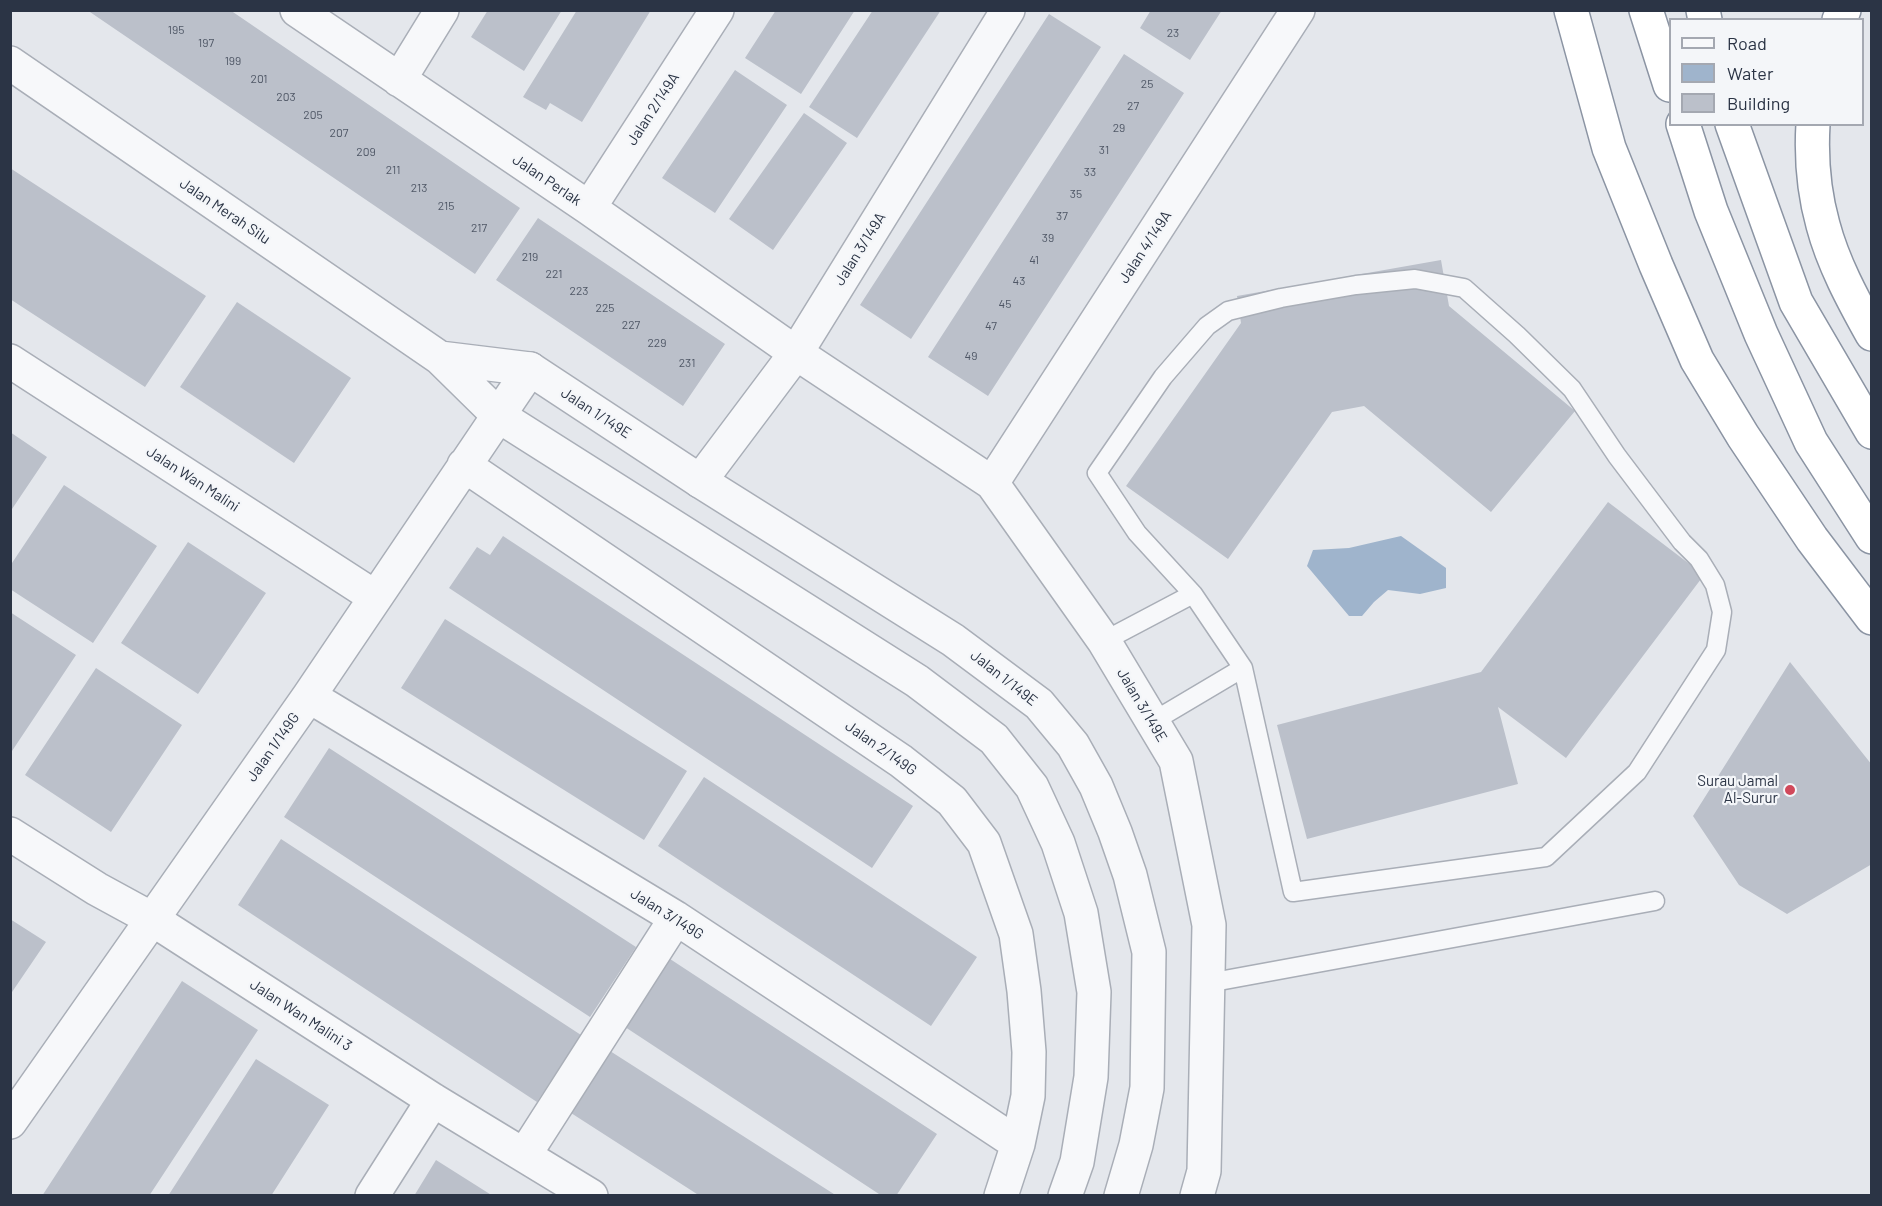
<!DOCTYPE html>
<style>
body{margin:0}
#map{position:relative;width:1882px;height:1206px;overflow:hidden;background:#e4e7ec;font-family:Barlow,sans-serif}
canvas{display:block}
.frame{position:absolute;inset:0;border:12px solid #2b3445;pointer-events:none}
.legend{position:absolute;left:1669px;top:18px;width:195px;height:108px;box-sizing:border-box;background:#f4f6f9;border:2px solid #a4a8b1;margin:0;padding:8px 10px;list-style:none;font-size:18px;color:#2b3445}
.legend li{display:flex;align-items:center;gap:12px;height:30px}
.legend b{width:30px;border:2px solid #a4a8b1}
</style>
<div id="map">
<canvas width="1882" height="1206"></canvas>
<div class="frame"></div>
<ul class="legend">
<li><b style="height:8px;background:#f7f8fa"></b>Road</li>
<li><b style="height:16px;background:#9fb4cc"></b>Water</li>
<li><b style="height:16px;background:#bbc0ca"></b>Building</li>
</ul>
</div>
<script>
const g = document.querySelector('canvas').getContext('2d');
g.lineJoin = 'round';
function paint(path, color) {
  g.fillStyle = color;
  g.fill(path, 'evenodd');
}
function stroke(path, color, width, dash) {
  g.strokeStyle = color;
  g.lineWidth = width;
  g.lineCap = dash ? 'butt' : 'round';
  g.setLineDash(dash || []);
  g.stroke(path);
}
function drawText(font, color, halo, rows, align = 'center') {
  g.font = font + ' Barlow,sans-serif';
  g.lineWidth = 4.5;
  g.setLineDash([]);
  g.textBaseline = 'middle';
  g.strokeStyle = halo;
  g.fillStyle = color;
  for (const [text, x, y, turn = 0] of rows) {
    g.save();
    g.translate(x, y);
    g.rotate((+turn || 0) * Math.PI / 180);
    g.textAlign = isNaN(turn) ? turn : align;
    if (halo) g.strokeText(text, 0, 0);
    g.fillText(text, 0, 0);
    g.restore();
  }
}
const water = new Path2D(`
 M1401 536 1446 568V588L1420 594 1388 590 1374 602 1362 616H1349L1307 566 1313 550 1349 548Z`);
const building = new Path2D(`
 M87 10H230L520 208 475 274Z
 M488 10H562L524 71 471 37Z
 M577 10H651L582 122 550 103 546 110 523 97Z
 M776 10H855L801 94 745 58Z
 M873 10H941L857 138 809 107Z
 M1151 10H1222L1190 60 1140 28Z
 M1049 14 1101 47 911 339 860 305Z
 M1124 54 1184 93 988 396 928 357Z
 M735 70 787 105 715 213 662 178Z
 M804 113 847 143 773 250 729 219Z
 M10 168 206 296 145 387 10 299Z
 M538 218 725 344 683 406 496 280Z
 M1441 260 1449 306 1575 411 1491 512 1364 406 1332 412 1228 559 1126 486 1241 323 1237 296Z
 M237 302 351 378 294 463 180 387Z
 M10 432 47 457 10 512Z
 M64 485 157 546 93 643 10 589V566Z
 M1608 502 1704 575 1566 758 1498 707 1518 784 1307 839 1277 725 1481 672Z
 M503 536 913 806 872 868 449 588 477 547 490 555Z
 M188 542 266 593 198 694 121 643Z
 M10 612 76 655 10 754Z
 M445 619 687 771 644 840 401 688Z
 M1790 662 1872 765V864L1787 914 1739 885 1693 816Z
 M96 668 182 725 111 832 25 775Z
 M329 748 636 947 590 1017 284 817Z
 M704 777 977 957 931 1026 658 846Z
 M281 839 581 1035 537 1102 238 905Z
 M10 919 46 942 10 995Z
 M667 957 937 1134 896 1196H882L622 1025Z
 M182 981 258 1030 149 1196H42Z
 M610 1051 837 1196H700L571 1113Z
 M256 1059 329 1105 271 1196H168Z
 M436 1160 493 1196H414Z`);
const service = new Path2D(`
 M1415 279 1464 288 1517 335 1572 389 1617 456 1682 542 1699 559 1715 585 1722 612 1716 650 1637 772 1546 857 1293 892 1243 668 1193 594 1137 533 1097 473 1163 377 1207 326 1228 311 1281 298 1356 285Z
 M1104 641 1193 594
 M1152 722 1243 668
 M1208 983 1655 901`);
const minor = new Path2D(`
 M297 10 589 208 796 353 992 483 1104 641 1176 761 1209 925 1204 1171 1197 1196
 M399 80 442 10
 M589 208 717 10
 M10 361 375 597
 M464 465 901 761 952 801 984 843 1016 934 1024 991 1029 1052 1028 1096 1018 1144 1001 1196
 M700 481 796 353 1008 10
 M992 483 1298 10
 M309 696 676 918 1018 1144
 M10 834 97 889 152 919 433 1100 591 1196
 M10 1122 309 696 530 369
 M525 1154 676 918
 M372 1196 433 1100`);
const tertiary = new Path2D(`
 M10 63 440 358 499 416 917 681 994 739 1032 787 1058 843 1081 913 1094 992 1091 1077 1077 1162 1065 1196
 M440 358 530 369 700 481 953 640 1039 704 1073 745 1096 786 1115 832 1130 875 1149 952 1147 1088 1136 1145 1121 1196`);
const motorway = new Path2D(`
 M1571 10 1609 148 1656 265 1697 360 1743 436 1812 539 1872 618
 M1646 10 1670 85
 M1703 10 1705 20
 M1839 20 1844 10
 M1683 124 1711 211 1761 334 1811 442 1872 537
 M1732 124 1796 302 1872 432
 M1813 124C1811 158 1814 193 1823 225 1833 263 1853 300 1872 334`);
const markers = [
 [1790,790,6,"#d1495b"]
];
const numberNames = [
 ["195",176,30],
 ["23",1173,33],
 ["197",206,43],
 ["199",233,61],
 ["201",259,79],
 ["25",1147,84],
 ["203",286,97],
 ["27",1133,106],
 ["205",313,115],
 ["29",1119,128],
 ["207",339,133],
 ["31",1104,150],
 ["209",366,152],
 ["211",393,170],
 ["33",1090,172],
 ["213",419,188],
 ["35",1076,194],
 ["215",446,206],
 ["37",1062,216],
 ["217",479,228],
 ["39",1048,238],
 ["219",530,257],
 ["41",1034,260],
 ["221",554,274],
 ["43",1019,281],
 ["223",579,291],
 ["45",1005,304],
 ["225",605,308],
 ["227",631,325],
 ["47",991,326],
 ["229",657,343],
 ["49",971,356],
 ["231",687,363]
];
const streetNames = [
 ["Jalan 2/149A",653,109,-57],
 ["Jalan Perlak",547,180,34],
 ["Jalan Merah Silu",225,211,34],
 ["Jalan 4/149A",1145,247,-57],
 ["Jalan 3/149A",860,249,-58],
 ["Jalan 1/149E",596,413,33],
 ["Jalan Wan Malini",193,479,33],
 ["Jalan 1/149E",1004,678,38],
 ["Jalan 3/149E",1142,705,59],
 ["Jalan 1/149G",273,747,-55],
 ["Jalan 2/149G",881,748,35],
 ["Jalan 3/149G",667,914,32],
 ["Jalan Wan Malini 3",301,1015,33]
];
const poiNames = [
 ["Surau Jamal",1778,781],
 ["Al-Surur",1778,798]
];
paint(water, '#9fb4cc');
paint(building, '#bbc0ca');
stroke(service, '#a9aeb7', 21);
stroke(minor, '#a9aeb7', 36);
stroke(tertiary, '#a9aeb7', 36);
stroke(motorway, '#8b94a3', 36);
stroke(service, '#f7f8fa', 18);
stroke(minor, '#f7f8fa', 33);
stroke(tertiary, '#f7f8fa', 33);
stroke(motorway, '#fff', 33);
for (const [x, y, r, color] of markers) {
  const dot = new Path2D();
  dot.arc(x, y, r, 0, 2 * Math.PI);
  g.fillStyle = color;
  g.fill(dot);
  stroke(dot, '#f4f6f9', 2);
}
drawText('12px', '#4f5766', null, numberNames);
drawText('15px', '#2b3445', '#f4f6f9', streetNames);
drawText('15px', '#2b3445', '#f4f6f9', poiNames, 'right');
</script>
